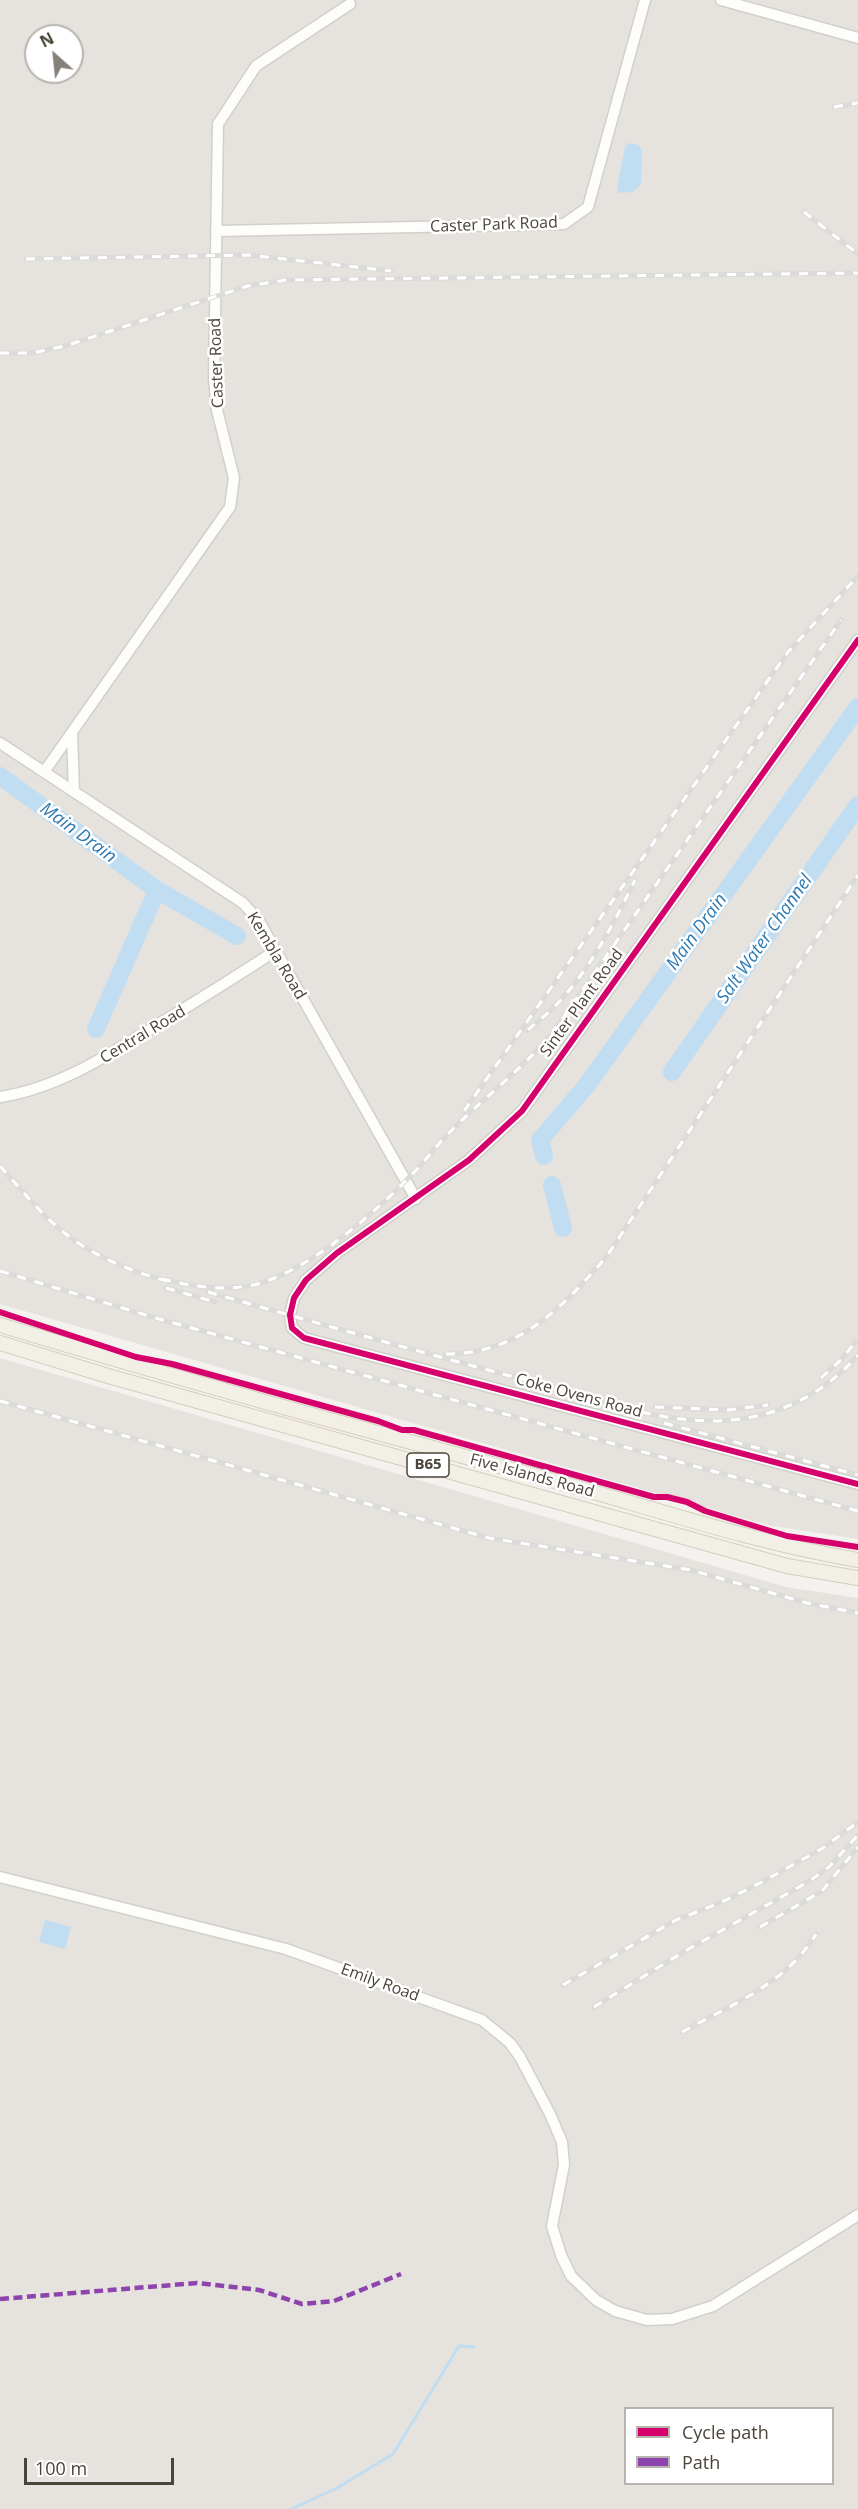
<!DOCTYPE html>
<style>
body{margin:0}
#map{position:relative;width:858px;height:2509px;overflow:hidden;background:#f4f2ee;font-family:"Open Sans",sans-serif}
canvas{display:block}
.legend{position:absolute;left:624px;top:2407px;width:210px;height:78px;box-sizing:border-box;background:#fff;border:2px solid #b7b4b0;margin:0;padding:8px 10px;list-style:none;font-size:18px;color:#4b4439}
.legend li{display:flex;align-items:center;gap:12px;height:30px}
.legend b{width:30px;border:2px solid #b7b4b0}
.north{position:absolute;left:24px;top:24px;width:60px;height:60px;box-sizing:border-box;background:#fff;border:2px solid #b7b4b0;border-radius:50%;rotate:333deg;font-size:16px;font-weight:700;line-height:24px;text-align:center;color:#4b4439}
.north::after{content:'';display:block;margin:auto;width:21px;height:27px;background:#868178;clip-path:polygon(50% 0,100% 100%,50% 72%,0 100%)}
.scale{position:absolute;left:24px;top:2458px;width:150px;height:27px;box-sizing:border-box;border:3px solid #4b4439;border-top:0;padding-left:8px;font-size:18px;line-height:21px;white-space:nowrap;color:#4b4439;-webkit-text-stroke:4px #fff;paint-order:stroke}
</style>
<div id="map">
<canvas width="858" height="2509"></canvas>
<ul class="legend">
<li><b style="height:8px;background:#d6006c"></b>Cycle path</li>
<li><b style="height:8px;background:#8e44ad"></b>Path</li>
</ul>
<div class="north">N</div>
<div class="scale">100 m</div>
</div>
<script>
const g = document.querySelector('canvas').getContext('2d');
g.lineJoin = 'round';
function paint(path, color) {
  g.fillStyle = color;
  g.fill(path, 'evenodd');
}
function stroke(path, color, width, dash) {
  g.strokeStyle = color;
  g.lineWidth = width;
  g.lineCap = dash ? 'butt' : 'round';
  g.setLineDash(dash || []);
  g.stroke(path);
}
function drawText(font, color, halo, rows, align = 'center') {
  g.font = font + ' "Open Sans",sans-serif';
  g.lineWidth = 5;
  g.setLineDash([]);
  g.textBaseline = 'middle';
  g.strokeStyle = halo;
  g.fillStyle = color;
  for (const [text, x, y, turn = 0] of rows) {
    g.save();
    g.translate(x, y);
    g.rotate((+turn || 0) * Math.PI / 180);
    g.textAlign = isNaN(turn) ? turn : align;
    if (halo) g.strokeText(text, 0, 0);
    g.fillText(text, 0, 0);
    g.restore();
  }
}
const industrial = new Path2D(`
 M0 0H858V1539L767 1525 0 1304ZM36 36H72V72H36Z
 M0 1358 786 1587 858 1598V2509H0ZM626 2408H832V2484H626Z`);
const parking = new Path2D(`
 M716 148 718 205 654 207 653 150Z
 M340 179 341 218 236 221 235 182Z
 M116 345 119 398 148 396V374L190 370 191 385H196L194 350H202L203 387 188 389V420L122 409 119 425 90 423 89 401 101 398 97 347Z
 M20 820 42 835 14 883 57 910 86 865 115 879 123 904 94 965 66 953 49 997 42 995 25 1048 15 1064 21 1070 0 1083V859Z
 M94 1098 108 1128 134 1151 129 1193 145 1223 143 1242 123 1238 78 1220 34 1181 63 1155 42 1110Z
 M746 1810 765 1845 759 1856 649 1917 628 1877Z
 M500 2060 542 2151 527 2158 485 2067Z
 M333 2100 361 2107 360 2114 380 2121 367 2166 297 2142 307 2113Z
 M432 2163 462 2215 483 2204 491 2190 498 2194 502 2186 506 2190 507 2197 494 2218 476 2228 461 2246 399 2201 407 2171 415 2173Z
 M536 2171 542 2189V2233L549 2259 538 2270 526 2264 518 2228 536 2233V2192L531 2177Z
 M750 2216 764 2246 723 2279 667 2301 633 2282Z`);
const water = new Path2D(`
 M629 143 638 145 642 150 641 185 632 192 619 193 617 188 625 147Z
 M45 1920 71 1927 65 1949 39 1942Z`);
const stream = new Path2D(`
 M291 2509 337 2488 393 2454 459 2346 474 2347`);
const river = new Path2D(`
 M0 776 157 890 237 936
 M96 1029 157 890
 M672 1072 858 805
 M544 1156 540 1140 587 1085 858 707
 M552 1185 563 1228`);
const minor = new Path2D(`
 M721 0 858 38
 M216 231 564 224 588 207 645 0
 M858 640 522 1111 469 1160 337 1253 306 1280 294 1298 290 1315 292 1328 304 1338 858 1484
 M72 733 74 792
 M0 743 243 903 259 921 416 1199
 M44 772 230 507 234 478 217 410 214 379 218 124 256 66 350 4
 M0 1097C59 1088 112 1053 162 1022 200 999 237 976 275 951
 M0 1877 286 1949 482 2020 510 2043 520 2057 550 2114 562 2142 564 2165 552 2226 561 2255 571 2276 596 2300 615 2311 647 2320 672 2319 713 2306 858 2215`);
const major = new Path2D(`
 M0 1325C184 1381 370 1431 555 1481 656 1509 755 1543 858 1560
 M0 1343 108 1376 787 1566 858 1578`);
const rail = new Path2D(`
 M834 107 858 103
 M804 212 858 254
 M26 259 249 255 391 271
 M0 353H32L65 346 226 293 248 286 286 280 858 273
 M528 1030C538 1021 550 1012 559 1002 592 966 614 923 635 880
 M464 1111 788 652 858 576
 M0 1166C20 1188 39 1212 61 1230 93 1257 131 1271 170 1282
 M0 1271 159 1319 858 1511
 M162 1279C191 1286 219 1291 248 1286 305 1276 380 1209 419 1167 429 1156 438 1144 449 1133 482 1099 520 1071 551 1035L841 620
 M166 1288 215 1302
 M208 1292C317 1323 427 1354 537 1383 600 1400 666 1426 732 1420 782 1415 825 1393 858 1355
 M446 1354C519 1354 562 1308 607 1256L858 875
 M821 1378 843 1358 858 1338
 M0 1401 489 1538 691 1570 807 1603 858 1613
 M655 1407 727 1410 768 1405
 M664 1423 858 1475
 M760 1927 822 1891 858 1847
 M563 1985 676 1920 722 1902 762 1882 823 1848 858 1822
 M594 2007 685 1951 808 1882 829 1867 858 1835
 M682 2032C731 2005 786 1984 816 1934`);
const quiet = new Path2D(`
 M0 2299 197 2283 259 2290 302 2304 334 2301 401 2274`);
const cycleway = new Path2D(`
 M858 640 522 1111 469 1160 337 1253 306 1280 294 1298 290 1315 292 1328 304 1338 858 1484
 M0 1312 136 1357 172 1364 378 1421 402 1430H414L654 1497H667L687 1502 705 1511 787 1536 858 1547`);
const shields = [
 [428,1465,42]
];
const shieldNames = [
 ["B65",428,1465]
];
const streetNames = [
 ["Caster Park Road",494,225,-2],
 ["Caster Road",217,363,-92],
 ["Kembla Road",276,956,59],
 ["Sinter Plant Road",582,1003,-54],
 ["Central Road",143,1035,-31],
 ["Coke Ovens Road",579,1396,15],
 ["Five Islands Road",532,1476,15],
 ["Emily Road",380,1983,20]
];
const waterNames = [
 ["Main Drain",78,833,36],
 ["Main Drain",697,932,-54],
 ["Salt Water Channel",765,939,-55]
];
paint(industrial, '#e6e2de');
paint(parking, '#e6e3df');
paint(water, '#c0ddf1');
stroke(stream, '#c0ddf1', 3);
stroke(river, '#c0ddf1', 18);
stroke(minor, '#d2d0cb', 13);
stroke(major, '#d6cebb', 16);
stroke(minor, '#fdfdfc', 10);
stroke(major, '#f2efe6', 14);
stroke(rail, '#dbdbda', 5);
stroke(rail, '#fff', 3, [9]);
stroke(quiet, '#8e44ad', 4.5, [9, 4.5]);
stroke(cycleway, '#d6006c', 6);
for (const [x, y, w] of shields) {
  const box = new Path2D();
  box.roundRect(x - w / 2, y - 12, w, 24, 4.5);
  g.fillStyle = '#fff';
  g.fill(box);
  stroke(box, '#4b4439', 1.5);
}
drawText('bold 15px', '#4b4439', null, shieldNames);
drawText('16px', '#4b4439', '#fff', streetNames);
drawText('italic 18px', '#2e7ab2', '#fff', waterNames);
</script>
